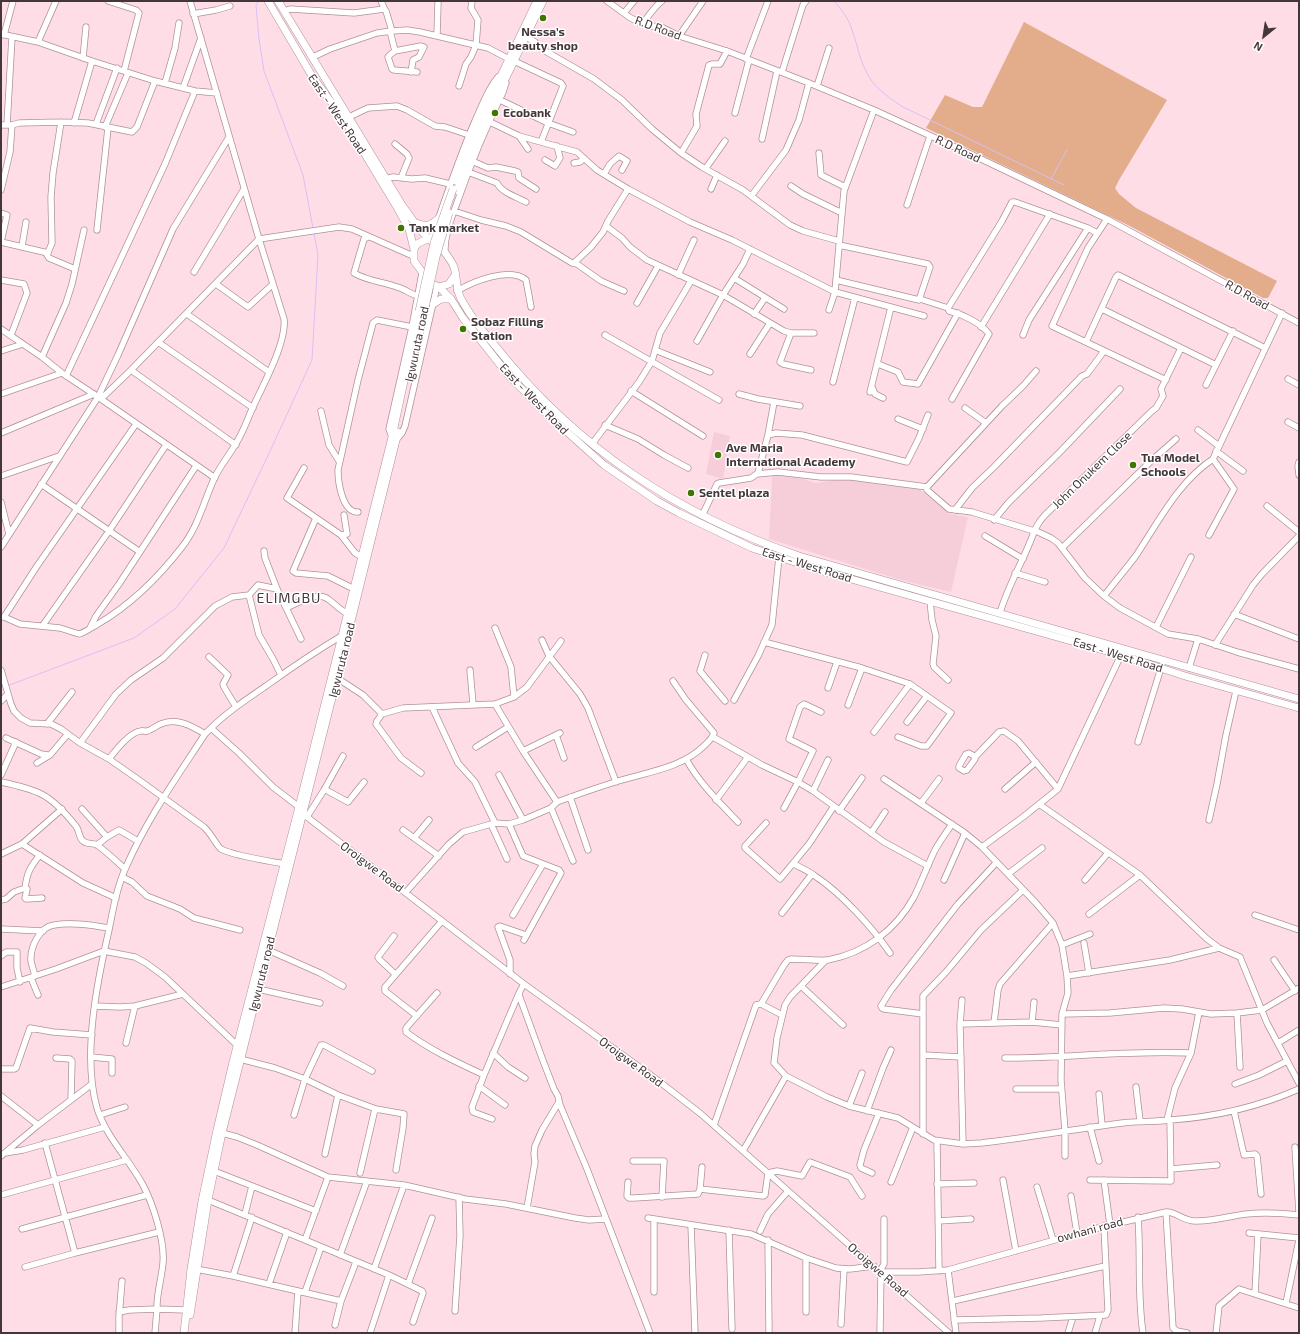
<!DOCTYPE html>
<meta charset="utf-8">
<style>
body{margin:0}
#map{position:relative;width:1300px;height:1334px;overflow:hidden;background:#ffdde6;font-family:"Exo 2",sans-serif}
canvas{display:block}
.frame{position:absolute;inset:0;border:2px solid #44373b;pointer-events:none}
.north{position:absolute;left:1244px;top:16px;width:40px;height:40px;-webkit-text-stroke:3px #fff;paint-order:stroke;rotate:210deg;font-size:11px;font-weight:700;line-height:16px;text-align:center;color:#44373b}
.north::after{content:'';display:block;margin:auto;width:14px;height:18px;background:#44373b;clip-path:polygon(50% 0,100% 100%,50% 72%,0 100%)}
</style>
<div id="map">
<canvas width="1300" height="1334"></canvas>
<div class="frame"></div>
<div class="north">N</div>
</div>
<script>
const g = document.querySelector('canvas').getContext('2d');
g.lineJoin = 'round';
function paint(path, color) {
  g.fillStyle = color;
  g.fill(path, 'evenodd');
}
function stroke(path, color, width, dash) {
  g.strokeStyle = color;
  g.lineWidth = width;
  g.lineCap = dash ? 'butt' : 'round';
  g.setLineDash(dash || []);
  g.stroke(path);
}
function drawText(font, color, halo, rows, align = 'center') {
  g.font = font + ' "Exo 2",sans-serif';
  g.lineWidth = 3;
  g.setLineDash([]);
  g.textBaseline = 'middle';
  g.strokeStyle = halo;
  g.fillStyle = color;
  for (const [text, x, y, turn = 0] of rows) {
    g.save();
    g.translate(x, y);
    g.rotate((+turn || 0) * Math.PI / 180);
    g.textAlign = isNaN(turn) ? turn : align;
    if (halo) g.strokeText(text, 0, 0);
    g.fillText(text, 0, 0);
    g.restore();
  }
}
const built = new Path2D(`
 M714 432 730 436 723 479 706 474Z
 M772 476H793L816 483 843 479 919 489 950 514 968 517 951 592 901 580 769 539Z`);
const green = new Path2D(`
 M1024 22 1167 100 1119 180 1115 188 1119 194 1136 208 1277 281 1268 298H1263L1130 226 926 128 945 95 973 107H982Z`);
const stream = new Path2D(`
 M259 1 256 5 259 39 264 71 303 175 313 228
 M834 1C841 9 849 19 852 30 857 43 859 58 866 71 873 87 887 96 901 106L1064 185
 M1051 179 1067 150
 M7 686 134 638 175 609 224 548 271 449 312 360 318 255 314 233`);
const minor = new Path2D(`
 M108 1 136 10 139 13 124 71
 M381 1 385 10
 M607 1 629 17 642 24 663 28 679 36 727 51 809 83 874 110 979 158 1107 219 1299 323
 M284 11 290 9 354 13 384 9 386 11 392 31
 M624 13 634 1
 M193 14 216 10 230 6
 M642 24C648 17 654 7 662 1
 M390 31 395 51 391 54 388 57 392 69 394 70 417 72
 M1 34 38 42 92 61 155 81 195 91 217 93
 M4 35 13 1
 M437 35 438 3
 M679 36 703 1
 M526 37 535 42 540 48 594 79 622 100 652 129 681 153 702 167 743 190 790 225 803 231 839 241
 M38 42 56 1
 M395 51 421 46 424 47 419 57 413 60 411 72
 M313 57 330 49 377 33 392 31 407 30 420 32 488 48 509 59
 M83 58 86 27
 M746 59 768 1
 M514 61 561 83 563 86 541 142
 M782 72 803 5 806 1
 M165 83 175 48 179 23
 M459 86 466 64 471 57 476 45 478 20 471 8 472 1
 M817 86 829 48
 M183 88 201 38
 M500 100 548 123 573 132
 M735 113 749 60
 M349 117 368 108 397 106 407 110 435 126 445 127 469 135
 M61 122 53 173 51 197 52 243 47 255 49 258 75 269
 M490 122 519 136 577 152 597 170 628 189 690 222 732 240 835 292 924 316
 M74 123 92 61
 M96 124 117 68
 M1 125H12L19 123 61 122 88 123 132 132 137 127 155 81
 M7 125 12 37
 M105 127 128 73
 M519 136 528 149
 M762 139 777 71
 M395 144 407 154 409 158 401 178
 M681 153 697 126 696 114 709 65 712 64H720L727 51
 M819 153 821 175 845 187
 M545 160 555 166 560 158 557 146
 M472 161 488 168 496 167 515 171 518 172 519 178 536 189
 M574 163 580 162 584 158
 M706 168 725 141
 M468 172 497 183C502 193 517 197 526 202
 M604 174 610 164 619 156 627 161 622 170
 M385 179 393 177 412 179 425 178 450 184
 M791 186 803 194 842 213
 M711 189 717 175
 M1 190 10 152 12 125
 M752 195 786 150 799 120 809 83
 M907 205 930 136
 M454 211 481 220 506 226 521 232 572 263 577 264 601 281 624 291
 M1 213 7 215 1 242
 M1107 219 1088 248 1052 326 1166 380
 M606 226 622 238 630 247 647 260 723 295 784 331 791 333H814
 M97 230 108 128
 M368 237 364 239 354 273C367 281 384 282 397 287 405 289 410 294 418 296
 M431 240C445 200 458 160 475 121 482 106 487 90 498 77
 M1 242 48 253
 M22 246 26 222
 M445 253C444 235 452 217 458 200 471 163 486 127 503 92L506 83
 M574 263 591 247 603 232 608 221 628 189
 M194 272 244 189
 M678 275 694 240
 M734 278 784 309
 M1 280 24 284 27 293 11 335
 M836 280 919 300 930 267 928 264 839 245
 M216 284 248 307 273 284
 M457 291C472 282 510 266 526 280L531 307
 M835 291 844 191 874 110
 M920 299 948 308 949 311C962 314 981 323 989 334L952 399
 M637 303 658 266
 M948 308 1002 221 1012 202H1015L1088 228 1097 233
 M1102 309 1216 365
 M829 310 835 292
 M187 314 269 372
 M754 314 765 298
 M981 327 1050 214
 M1 329 42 357 62 373 101 399 215 478
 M791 333 780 362 783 364 811 370
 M605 335 719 400
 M1023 335 1029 320 1088 228
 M697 341 723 295 743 264 750 249
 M158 342 253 408
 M1086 342 1116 277 1118 275 1265 348
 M655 350 710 372
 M1 351 23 344
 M750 354 770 323
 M42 357 66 303 72 284 84 230
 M878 364 898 372 903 382 918 384 958 313
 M131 370 236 445
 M66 376 165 164 195 91
 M1288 379 1299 385
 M833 382 855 298
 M1206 385 1233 331
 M872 387 875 394 883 398
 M631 391 703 436
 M870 392 891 307
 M1 394 62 373
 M739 394 758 399 800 406
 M101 399 131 370 259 239 190 1
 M965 408 986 423
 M321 411 329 445 339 461
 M898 419 923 429
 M1288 422 1299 428
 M605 425 638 439 664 455 688 468
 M1198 430 1219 446
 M1 433 94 394
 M768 435 776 433 802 435 907 462 919 438 928 415
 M392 437 389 429 412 327 422 273
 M397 439 402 433 405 426 437 286
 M592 444 639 382 652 361 660 333 691 281
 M1216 451 1243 471
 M1299 462 1298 466 1299 475
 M304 468 287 498 341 535 355 553 362 557
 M757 474 778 472 821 477H851L927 487
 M1 476 59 456
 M41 484 140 552
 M927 487V490L949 509 972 512 1034 531 1040 521 1045 515 1152 411 1156 408 1163 396 1161 389 1181 348
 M927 487 1002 406 1023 386 1036 371
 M1 502 9 534
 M1267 506 1299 532
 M955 510 972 488 994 467 1082 376 1087 374 1104 351
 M358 512C342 513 338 481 338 470L358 380 373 323 377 320 412 327
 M702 516 717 484 719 483 751 478 758 473 768 435 774 402
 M316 518 293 571 296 573 328 576 354 589
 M994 520 1009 502 1060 452 1120 389
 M341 535 347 534 344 515
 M1209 535 1234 489 1213 459
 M985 536 1023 559
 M1 547 98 397 118 355 173 229 229 137
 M1062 548 1152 460 1176 439
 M264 551 265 558 277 589 301 639
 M1015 573 1045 582
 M249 595 259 635 273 659 281 675
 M1104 596C1114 583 1125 570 1135 557 1158 523 1178 482 1213 459L1282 313
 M930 601 932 620 936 636 933 664 934 667 948 680
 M286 608C298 603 316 591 328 599 335 604 340 610 348 614
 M1000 613C1008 585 1024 560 1034 532L1036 531 1051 538 1058 543 1085 578 1104 596 1120 608 1168 634 1198 639 1237 652 1299 669
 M1234 614 1299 639
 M1 617H4L20 624 60 628 79 634C86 632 92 627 98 624 132 604 158 578 182 547 198 527 204 501 214 479 220 466 228 457 235 445 243 433 247 420 253 407 263 385 287 342 284 319L259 239 339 227 352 229 413 256
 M4 617 37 566 136 424
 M43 625 109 531 166 445
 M1156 627 1191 557
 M90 628 96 616 119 584 196 466
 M495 628 511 667 514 697
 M542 640 549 656 580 694 588 708 616 782
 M764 642 862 668 910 684 951 713 927 746H921L898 737
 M1215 645 1253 585 1262 574 1299 536
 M705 655 700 671 725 701
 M209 657 228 675 223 684 224 687 236 707
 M1189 668 1198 639
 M1 670 11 704 14 711 21 718 30 723 51 724 61 729 80 743 109 759 139 780 204 827C210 832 217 846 221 849 234 856 269 861 285 864
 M470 670 473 704
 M337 678 363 695 382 714
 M828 688 837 662
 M734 700 758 656 772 625 779 557
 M1 701 8 694
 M495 704 523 751 557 802
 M848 705 862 668
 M432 707 458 763 475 782 495 823
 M907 722 927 696
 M47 724 72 692
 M211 728 239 753 273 787 299 807 307 817 524 984 656 1079 701 1114 949 1333
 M874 732 910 684
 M556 735 564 758
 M713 737 762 765 798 782 813 791 884 842 928 866
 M6 738 41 754 48 755
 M1138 742 1161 668
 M80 743 116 694 131 680 163 658 215 606 232 597 249 595 258 585 277 589
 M476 747 508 727
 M523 751 560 733
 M969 753 974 756 975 759 967 770 964 771 959 768V766L966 754Z
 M975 757 999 732 1004 731 1018 741 1058 789
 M109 759C115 751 130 732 141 731 143 730 145 732 147 731 152 730 157 725 161 724 176 717 192 726 205 734
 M686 759C700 784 719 802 738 822
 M37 763 50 755 67 735
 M421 773 401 758 376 724 377 721 382 714 403 708 495 704 514 697 527 687 561 641
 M1 775 16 742
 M499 775 523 820
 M884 779 965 833 982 847 1035 902 1053 923 1062 945 1067 976 1068 993 1062 1014 1061 1080 1065 1131V1156
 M1 782C39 790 50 794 75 825 80 830 78 837 83 841 87 845 92 842 97 845 107 852 116 861 125 869
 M1005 789 1036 762
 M324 790 343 756
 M813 791 828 760
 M570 797 588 850
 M716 800 748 757
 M921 803 939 779
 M1039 804 1140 875 1206 938 1219 948 1240 957 1267 1023 1299 1083
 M551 808 573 861
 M784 808 798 782 813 751 789 739 800 707 804 704 821 712
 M82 809 107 837
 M839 811 862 778
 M307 817 324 790H326L348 802 364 782
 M1209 820 1217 784 1226 735 1236 691
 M766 823 745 846V848L780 879 809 844 834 806
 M491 824 507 859
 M509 824 523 856 559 870 561 873 524 940
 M403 830 439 856
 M871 833 885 812
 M414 838 429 820
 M22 844 83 883 116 898
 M97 845 107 837 119 830 138 841
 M982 847 1023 817 1058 789 1121 655
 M1 854 22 844 62 809
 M40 855C30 867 27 873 25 888L27 889 25 898 26 899 42 898
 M794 864C801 868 809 871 815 876 841 893 872 927 890 953
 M1008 874 1042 848
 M122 877 132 882 147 896 180 909 194 918 240 930
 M944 880 965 833
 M1085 880 1108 853
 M406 892 449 844 463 832 495 823 509 824 523 820 551 808 557 802C576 795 596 788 615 782 646 772 681 769 705 745 709 741 712 739 714 733L686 700 673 681
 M1 900 6 899 14 892 25 888
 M782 913 812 874
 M1089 914 1140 875
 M513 915 543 864
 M1255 915 1299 930
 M1 929 43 931
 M394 936 378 957 379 959 395 974
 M1084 943 1089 973
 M1062 945 1090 934
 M268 950 320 973 343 986
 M1 956 6 952H17V968L20 982
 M826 960 790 997 785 1005 777 1038 774 1063 786 1076 827 1097 849 1106 898 1118 934 1140 963 1144 981 1143C1028 1138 1075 1129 1122 1123 1138 1121 1154 1122 1170 1120 1215 1117 1258 1107 1299 1089
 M1274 960 1295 991
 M510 974V960L498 927 500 926 526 935
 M35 976C34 972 32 966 31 961 30 948 39 927 54 925 72 922 91 925 109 928
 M1067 976 1170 960 1219 948
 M31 978 38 995
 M524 984 520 991 519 995 542 1058 554 1089 558 1096 560 1105 587 1169 650 1333
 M801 986 843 1025
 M1 987 56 969 104 951 135 957 146 963 165 977 238 1046
 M258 989 320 1003
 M437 993 406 1028V1032C430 1050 456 1062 484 1075
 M962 1000 960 1024 963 1144
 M761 1004 782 1015
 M95 1006 120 1007 135 1006 183 994
 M1237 1013 1240 1067
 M923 1014 884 1009 882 1008 881 1006 891 990 958 904 996 863
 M1062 1014 1110 1013 1164 1008 1182 1009 1211 1014 1237 1013 1262 1010 1299 988
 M417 1016 385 991V987L442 921
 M1032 1022 1034 1002
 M994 1023 998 990 1000 984 1053 923
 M960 1024 1032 1022 1062 1025
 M126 1043 135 1006
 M1278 1043 1299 1030
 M493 1053 508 1067 525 1078
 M924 1055 961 1057
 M91 1057 112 1059V1073
 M56 1058 70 1059 72 1061 71 1100
 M1005 1058C1067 1058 1129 1050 1191 1053
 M240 1059 275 1068 305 1079 338 1095 376 1109 404 1114 403 1128 396 1170
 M1 1069H14L16 1068 30 1028 53 1032 92 1035
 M1235 1084 1259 1075 1287 1061
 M479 1086 505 1105
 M1136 1087 1140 1121
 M1016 1089H1061
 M1099 1094 1102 1125
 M1 1096 38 1125
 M849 1106 862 1073
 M867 1111 883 1068 891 1050
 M1234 1111 1244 1155 1255 1154 1257 1156 1261 1194
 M100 1115 125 1107
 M294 1115 305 1079 321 1045H324L372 1071
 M492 1119 473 1112 472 1107 484 1075 519 993
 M1167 1120 1175 1088 1191 1053 1199 1012
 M714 1125 756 1005 761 1004 784 965 788 960 791 959C801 959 819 961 828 960 865 953 896 930 914 897 921 883 927 867 934 852 939 842 946 833 952 824
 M1090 1127 1099 1161
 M222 1133 237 1137 257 1145 328 1177 404 1185 465 1199 506 1204 575 1218 589 1220 605 1219
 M923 1134V996L946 972 981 930 1023 890
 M937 1141 939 1271
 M45 1143 75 1253
 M1295 1147 1299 1212
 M743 1151 786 1076
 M5 1153 23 1150 105 1127
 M325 1154 338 1095
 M1 1156 38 1125 92 1084
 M633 1161H664L662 1197
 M1171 1169 1217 1165
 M214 1171 316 1211
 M360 1173 375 1109
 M872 1173 861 1168 860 1165 864 1150 879 1113
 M1003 1180 1016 1251
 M1090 1180 1171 1181 1170 1120
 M1104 1180 1110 1225
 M628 1182 627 1196 629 1198H634L698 1194 700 1189 763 1196 765 1195 768 1173 777 1171 802 1176 810 1162 850 1177 862 1196
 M891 1182 913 1127
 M937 1184 974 1183
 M1037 1187 1053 1240
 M700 1189 702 1167
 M1 1195 127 1160
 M1071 1196 1077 1233
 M208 1200 305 1240 389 1275 422 1291 423 1293 413 1322
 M527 1208 535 1162 534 1154 535 1146 542 1130 559 1102
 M1166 1212 1173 1328 1177 1331 1187 1333
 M245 1214 252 1186
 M1138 1217C1141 1257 1137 1293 1143 1333
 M648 1218 751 1234 806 1258 836 1268 850 1269 874 1266
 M938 1221 971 1219
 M691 1225 695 1333
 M22 1229 147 1195
 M729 1230 732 1329
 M760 1231 768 1214 788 1191
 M1249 1233 1299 1238
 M305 1240 328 1177
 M768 1240 769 1331
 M340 1255 367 1181
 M806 1258V1312
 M25 1267 75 1253 159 1232
 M196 1269 233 1276 341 1301
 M374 1269 404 1185
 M948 1270 956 1333
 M880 1271 884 1264V1219
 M233 1276 252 1217
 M269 1284 287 1232
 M408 1284 432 1218
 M305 1292 321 1247
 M654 1292V1219
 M1255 1294 1258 1234
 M953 1301 1105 1266
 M1286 1303 1299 1240
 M186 1310 157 1309C156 1297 162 1276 163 1263 165 1241 153 1204 143 1185 129 1159 106 1137 97 1108 82 1056 97 982 109 930 113 909 117 887 126 867 147 819 177 777 205 734 223 715 244 701 266 686 291 668 316 651 343 635
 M455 1311 460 1236 459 1197
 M119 1312 129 1310 157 1309 155 1333
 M954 1320 1041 1318 1106 1315 1108 1310 1104 1226
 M841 1324 844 1269
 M335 1325 341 1301 356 1262
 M119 1333V1317L122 1281
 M295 1333 298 1291
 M370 1333 389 1275
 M880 1333 881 1272H918L948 1270 1094 1229 1166 1212C1176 1211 1183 1222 1197 1221 1214 1221 1230 1216 1246 1214 1264 1212 1282 1213 1299 1215
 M1068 1333 1073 1317
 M1095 1333 1100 1316
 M1216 1333 1219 1306 1239 1289 1299 1308`);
const major = new Path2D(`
 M268 1 312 76 345 121 398 209 409 229 414 249
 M278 1 402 205C410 216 418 229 428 238 434 244 441 247 446 254 449 258 452 262 454 267 458 281 455 291 464 304 473 320 485 334 497 348 577 448 677 514 799 556L1299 699
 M455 181 474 132 537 1
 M457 191 473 148 495 100 543 1
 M416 223C426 227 430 226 438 219
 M429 238 417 244 414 249V261L428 280 432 284 439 287 451 299 463 318 510 377 547 414 604 465 657 501 679 513 752 548 819 570 1121 655 1185 676 1299 708
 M439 287 449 284 455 275
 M433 304 441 299H451
 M419 336 424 312
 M190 1315 208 1200 222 1133 337 678 398 432
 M184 1333 191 1269 202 1201 217 1130 233 1062 299 807 392 437 419 311`);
const majorBridge = new Path2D(`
 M419 311 434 243 453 189
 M424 312 436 257 449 213`);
const markers = [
 [543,18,4,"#407500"],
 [495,113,4,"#407500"],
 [401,228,4,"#407500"],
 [463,329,4,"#407500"],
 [718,455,4,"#407500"],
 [1133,465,4,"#407500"],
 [691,493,4,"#407500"]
];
const streetNames = [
 ["R.D Road",658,28,20],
 ["East - West Road",337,114,56],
 ["R.D Road",958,149,25],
 ["R.D Road",1247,295,29],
 ["Igwuruta road",417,344,-78],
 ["East - West Road",534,399,46],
 ["John Onukem Close",1092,470,-44],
 ["East - West Road",807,565,17],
 ["East - West Road",1118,655,17],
 ["Igwuruta road",342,660,-76],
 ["Oroigwe Road",372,867,37],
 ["Igwuruta road",262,974,-76],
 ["Oroigwe Road",631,1062,36],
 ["owhani road",1090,1230,-15],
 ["Oroigwe Road",878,1270,41]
];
const poiNames = [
 ["Nessa’s",543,32,"center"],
 ["beauty shop",543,46,"center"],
 ["Ecobank",503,113],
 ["Tank market",409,228],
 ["Sobaz Filling",471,322],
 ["Station",471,336],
 ["Ave Maria",726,448],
 ["International Academy",726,462],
 ["Tua Model",1141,458],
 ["Schools",1141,472],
 ["Sentel plaza",699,493]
];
const quarterNames = [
 ["ELIMGBU",289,598]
];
paint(built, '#f6ced9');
paint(green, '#e3ac8a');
stroke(stream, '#d9bff5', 1);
stroke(minor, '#b09199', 7);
stroke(major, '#b09199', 8);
stroke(minor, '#fff', 5.5);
stroke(major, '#fff', 7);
stroke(majorBridge, '#b09199', 8, []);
stroke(majorBridge, '#fff', 7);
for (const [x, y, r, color] of markers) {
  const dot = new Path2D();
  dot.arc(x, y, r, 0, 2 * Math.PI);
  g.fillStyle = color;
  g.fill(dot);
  stroke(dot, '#fff', 1.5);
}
drawText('12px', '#44373b', '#fff', streetNames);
drawText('bold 12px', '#44373b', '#fff', poiNames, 'left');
g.letterSpacing = '1px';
drawText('14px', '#44373b', '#fff', quarterNames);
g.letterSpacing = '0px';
</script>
